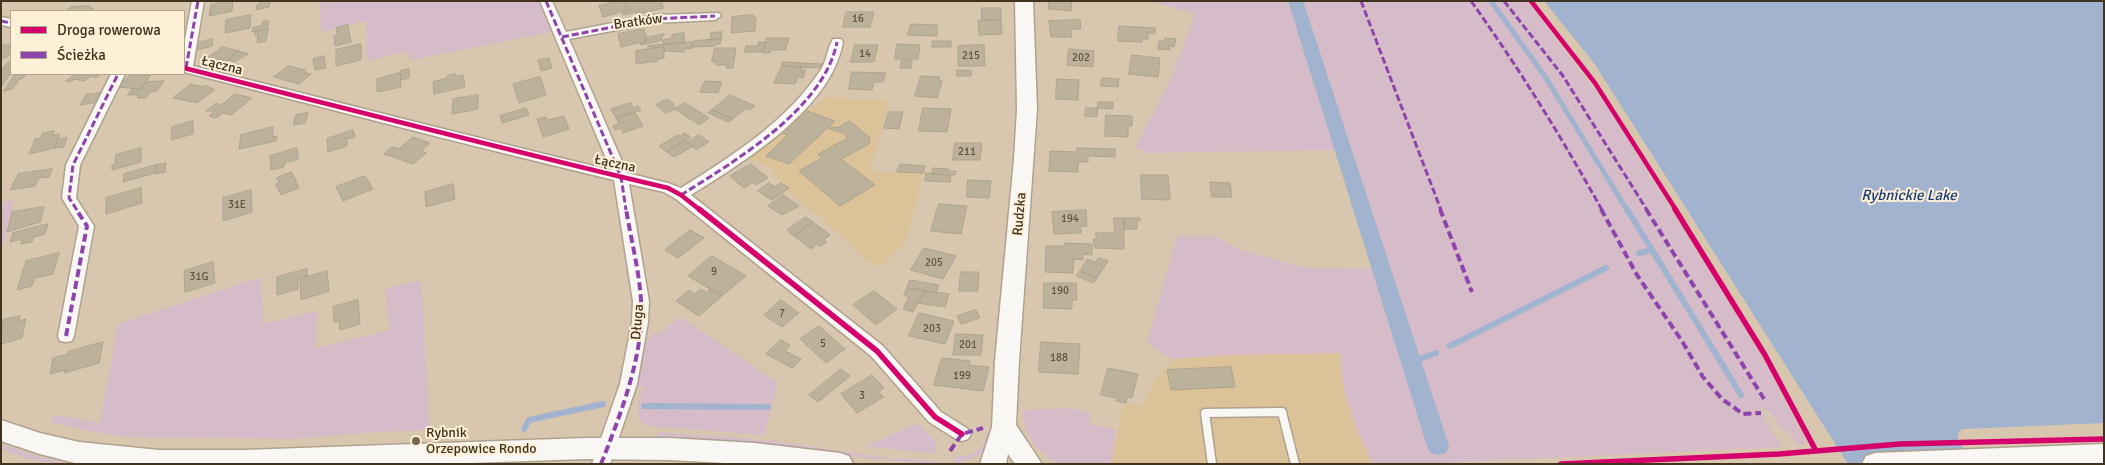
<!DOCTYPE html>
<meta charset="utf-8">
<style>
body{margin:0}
#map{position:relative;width:2105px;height:465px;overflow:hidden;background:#d8c7ae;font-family:Signika,sans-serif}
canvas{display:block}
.frame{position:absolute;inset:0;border:2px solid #403421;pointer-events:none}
.legend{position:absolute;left:10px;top:10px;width:175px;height:65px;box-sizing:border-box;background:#feefd7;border:1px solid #b2a48e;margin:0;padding:6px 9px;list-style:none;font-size:15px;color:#403421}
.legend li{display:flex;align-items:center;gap:10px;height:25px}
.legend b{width:25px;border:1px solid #b2a48e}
</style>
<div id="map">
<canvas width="2105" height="465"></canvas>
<div class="frame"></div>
<ul class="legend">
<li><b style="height:6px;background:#d6006c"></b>Droga rowerowa</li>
<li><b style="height:6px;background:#8e44ad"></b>Ścieżka</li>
</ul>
</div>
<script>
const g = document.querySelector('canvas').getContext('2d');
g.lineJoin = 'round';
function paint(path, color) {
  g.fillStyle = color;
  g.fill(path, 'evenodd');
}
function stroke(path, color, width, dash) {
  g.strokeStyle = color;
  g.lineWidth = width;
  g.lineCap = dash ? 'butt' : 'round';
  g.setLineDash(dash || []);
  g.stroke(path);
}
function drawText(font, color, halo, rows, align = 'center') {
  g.font = font + ' Signika,sans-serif';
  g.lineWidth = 4;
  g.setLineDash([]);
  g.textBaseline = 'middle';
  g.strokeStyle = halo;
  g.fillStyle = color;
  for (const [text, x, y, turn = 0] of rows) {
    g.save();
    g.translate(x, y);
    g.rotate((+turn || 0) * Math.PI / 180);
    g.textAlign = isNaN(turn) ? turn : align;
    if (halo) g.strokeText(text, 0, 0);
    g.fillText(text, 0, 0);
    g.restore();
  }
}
const built = new Path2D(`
 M824 97 889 101 870 172 923 173 907 239 881 267 865 260 844 238 788 192 770 168 748 157 799 112 816 105Z
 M1342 353 1340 366 1351 415 1372 464H1111L1123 404 1143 405 1155 380 1173 359 1226 355Z`);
const green = new Path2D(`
 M319 1H539L551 32 411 60 406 51 367 61 366 21 321 32Z
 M1150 1H1527L1607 106 1764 360 1805 440V445H1797L1787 429H1781L1771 413 1758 407 1782 447 1443 463 1372 464C1357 429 1338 391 1341 353L1226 355 1173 359 1147 343 1177 236H1215L1241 250 1306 268 1378 269 1338 150 1147 153 1135 148 1170 80 1195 14Z
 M14 200 1 253V203Z
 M261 277 263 324 317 311 316 348 390 330 385 289 421 280 430 430 376 432 294 439 127 437 94 432 50 422 55 415 100 423 118 324Z
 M680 317 778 383 764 435 647 426C632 417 639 401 644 387L636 385 647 341 652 333V335L661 332Z
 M1068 408 1089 413 1090 424 1116 430 1111 464H1055C1035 446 1024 438 1023 410Z
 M919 423 937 444 936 454 866 446Z
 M988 431H991L987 450 969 460 954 463 955 456C972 458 985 448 988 431Z
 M658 432 774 441 888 458 936 461 935 464 862 458 795 447 655 436Z
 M1 444 40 457 70 464C46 464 24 459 1 449Z`);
const water = new Path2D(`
 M1544 1H2104V423L1963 429 1958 432V440L1973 464H1848L1594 63Z`);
const streamFar1 = new Path2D(`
 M1491 1 1546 78 1627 210`);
const stream = new Path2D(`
 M1627 209 1741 395
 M1639 253 1652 250
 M1450 346 1606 268
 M1411 362 1436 353
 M644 406 768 407
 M524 429 529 420 603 404`);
const canal = new Path2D(`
 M1288 1H1303L1449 446 1446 453 1438 455 1430 453 1427 446Z`);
const building = new Path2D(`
 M218 1H233L232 11 209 16 211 5 218 3Z
 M260 1H270L269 7 256 10 257 5 259 4Z
 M617 1H624L628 10 603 17 599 6Z
 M624 1H661L664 8 638 14 637 12 623 15 622 12 628 10Z
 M1049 1H1071L1072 11 1049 9Z
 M90 6 89 8H94L91 11H66L70 7Z
 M982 8H1001V20H982Z
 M846 12H874L870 27H843Z
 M251 15 250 28 225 33 226 20Z
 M753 15V18L756 17 755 31 731 33 732 17Z
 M1001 20 1002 34 979 35 978 21Z
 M1080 20 1081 29H1071L1072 37H1051L1049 21Z
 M268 21V29L252 32 253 27 262 26V22Z
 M911 24 937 25V36L908 35Z
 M348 25 351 42 335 46 334 36 337 35 336 28Z
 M1119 26 1155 28V34L1148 33V39H1142V42L1118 41Z
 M268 29 266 41 257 43 258 34 255 35V32Z
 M644 29 647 41 621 47 618 34Z
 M722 32 721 39 710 40 711 33Z
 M684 33 685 43 663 45V40L672 38V35Z
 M664 34 662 37V40L641 45 640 43 647 41 646 38Z
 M767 38H789L785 50H771L770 53H764L762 52Z
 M1165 38 1176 39 1174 47 1170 46 1169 50 1158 49 1159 41H1164Z
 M213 39 212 46 196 50 197 43Z
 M721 39 720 44H715V46L693 47 694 41Z
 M933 41H951V47H932Z
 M693 42 692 48 684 49V52L664 51V47L647 49 648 46Z
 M759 42H766L762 52H744L746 46H757Z
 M361 44V60L336 66V50Z
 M897 44 920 45 918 59H895Z
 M1 45H11V52L6 58H1Z
 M855 45H878L874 62H851Z
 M984 45 985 66H958V46Z
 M223 47 239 51 224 63 207 58Z
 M664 47V58L658 59V61L636 64V51Z
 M715 48H736L733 68H726L727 65H716V62H712Z
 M1069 49 1094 51 1093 67 1067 65Z
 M239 51 248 54 234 62 228 60Z
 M1132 55 1160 58 1158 77 1129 74Z
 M324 56 326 68 315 70 313 59Z
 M549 58 552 68 541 71 538 60Z
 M902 60H912L911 68H900Z
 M11 62V73L1 87V71L7 63Z
 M783 62 822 64 820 68 782 66Z
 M289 66 306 70 303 72 311 74 299 84 274 77Z
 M782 66 802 67 801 70H806L803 78 798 77 795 84 774 83Z
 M409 69V78L401 80 400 71Z
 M957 70 972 71 971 76H957Z
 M852 72 886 73 883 82H874L872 90 849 89Z
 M400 73 401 87 377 92V79Z
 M15 74H26L23 78 20 79 12 89 4 91Z
 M76 74H101L96 78 91 76 84 81 75 79 70 82 66 81Z
 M132 74 151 75 140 89 117 87Z
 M455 74 456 76 463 75 465 87 434 94 433 82 447 78V76Z
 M921 76 940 77 939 81H942L937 98 915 96Z
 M540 77 546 95 519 103 513 84Z
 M1102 78 1119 79 1118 87 1101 86Z
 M1057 79 1079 80 1078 100 1056 99Z
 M164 81 157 91 150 92 146 98H137L139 95H127L132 89H140L147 82Z
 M705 81 722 82 718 93 700 92Z
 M191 84 203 87 205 85 215 90 197 103 173 98Z
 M104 92 98 102 80 105 86 95Z
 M235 94 252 98 231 115 222 113 216 118 209 116 215 111H206L216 103 221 105Z
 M478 95V109L452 114 453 99Z
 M730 95 755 106 750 110 746 108 733 119 712 110Z
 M667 99 673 103 675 109 666 113 656 105Z
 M1098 102H1113V109L1098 108Z
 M631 103 633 108 638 106 641 110 616 118 611 109Z
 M685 103 709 118 699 125 675 109Z
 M526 108 529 115 502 123 500 116Z
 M923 108 951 109 947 132 919 131Z
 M1086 108H1098L1097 117 1085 116Z
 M712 110 733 119 728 122 708 113Z
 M807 111 835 121 789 164 766 156 788 135 784 134Z
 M635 112 643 126 623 133 621 128 615 130 613 126 619 124 616 118Z
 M889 112H903L899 129 884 128Z
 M308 113 305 123 293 125 296 115Z
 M1106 115 1132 116V126H1128V137L1105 136Z
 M564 116 569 129 543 137 537 119 546 117 547 120Z
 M193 121V134L171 140 172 127Z
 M850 121 870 138 869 144 841 159 875 185 840 206 799 171 822 158 818 154 848 138 843 133 828 128 839 127Z
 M273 127V137L277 136 276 141 239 149 241 135Z
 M353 130 355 137 347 139V146L328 152 327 139Z
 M54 131 52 135 60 134 55 148 29 154 35 139 40 138 42 134Z
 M685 133 691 137 667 152 659 146 678 135 680 136Z
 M699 135 709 142 696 150 688 142Z
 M413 137 430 143 421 151 426 153 413 164 384 154 392 147 398 149Z
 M67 138 64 147 55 148 58 139Z
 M685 140 693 146 674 157 667 152Z
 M955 143H982L980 160H953Z
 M141 148V162L112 170V165L115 164 116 155Z
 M297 148 298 159 284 163V167L271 170 270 156Z
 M1077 148 1115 149V157L1088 156V162H1078V172L1049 171 1050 151 1076 152Z
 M166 163 165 172 155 174 156 165Z
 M751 164 768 178 756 185 753 182 744 188 730 176Z
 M900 164 925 166 923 173 897 172Z
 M156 165 155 173 123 182 124 174Z
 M933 168 949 169 948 171H956L955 175 932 174Z
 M52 169 49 177 39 178 35 186 10 190 18 174Z
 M292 172 299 188 281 195 276 184 279 183 277 178Z
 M926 173 951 175 950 182 925 181Z
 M1141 175H1168L1170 200 1142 199Z
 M365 176 373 189 343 201 336 187Z
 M968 180 991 181 989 198 967 197Z
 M1210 182 1230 183 1232 197H1212Z
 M769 183 775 187 781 183 789 188 772 200 758 191Z
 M453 184 455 199 426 207 425 192Z
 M141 188 142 203 106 214V198Z
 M251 190 252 212 223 221V198Z
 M783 195 798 205 799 206 782 215 768 206Z
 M939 204 967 206 961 234 931 231Z
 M44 207 40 222 7 232 12 212Z
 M1086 210 1087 226 1080 227 1081 233 1054 234 1052 212Z
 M806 217 813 222 794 236 787 230Z
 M1114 218H1124L1125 231H1115Z
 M1124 218H1140V221H1137V229H1124Z
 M813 222 830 235 824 240 827 242 820 246 817 244 811 249 794 236Z
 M48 224 45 234 34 237 32 242 21 244 22 239 10 242 13 233Z
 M690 230 704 238 678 258 665 250Z
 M1096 233H1124V249L1095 248 1093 239H1096Z
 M1065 243 1092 244V255L1083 254V260L1074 259 1073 273 1045 272 1046 246H1065Z
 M924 248 956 256 943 279 911 270Z
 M59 253 53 274 35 278 32 286 17 290 26 261Z
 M712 256 746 276 722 296 688 276Z
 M1099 258 1108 261 1097 278 1080 271 1087 259 1096 262Z
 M213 262 215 283 185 292 184 271Z
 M307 269V276L298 279V289L277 295V277Z
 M327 271 329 291 301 300 300 279Z
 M1080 271 1097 278 1094 283 1076 276Z
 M961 272H979L978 291H959Z
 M910 280 939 285 936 292 907 288Z
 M1044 283H1076L1077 300H1072V309L1044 308Z
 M907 288 925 291 913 312 903 309 909 297 904 295Z
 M701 289 707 293 710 289 722 296 699 316 676 301 689 290 694 294Z
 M874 291 897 309 876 325 853 305Z
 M925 291 949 294 945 307 917 303Z
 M358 300 360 324 340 330 339 321 334 322 333 307Z
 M781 300 799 313 782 327 764 315Z
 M976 310 980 318 961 324 957 316Z
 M919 313 954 321 945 344 909 336Z
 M20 316 19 321 26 319 22 338 1 344 3 320Z
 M819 326 845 349 826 363 800 339Z
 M956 334 983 335 981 355H953Z
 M781 340 790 345 785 351 801 359 792 368 766 354Z
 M103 342 99 363 64 373 65 370 50 374 53 358 68 354V352Z
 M1041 342 1080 344 1078 374 1039 372Z
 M942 358 970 361 969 365 989 367 983 391 934 385Z
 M1231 367 1235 387 1171 390 1167 370Z
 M1108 368 1138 374 1132 398 1127 397 1126 403 1116 401 1117 398 1101 395Z
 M841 369 850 376 818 402 809 395Z
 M872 375 884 388 878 392 884 397 857 413 841 394Z`);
const path = new Path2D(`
 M1761 413 1768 412 1779 431 1785 430 1798 451
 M943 464 945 458`);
const lane = new Path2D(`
 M1212 464 1205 413 1282 412 1295 464`);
const street = new Path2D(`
 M192 1H204L193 66C332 100 471 137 611 170L540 1H552L566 32 654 15 719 13 721 16 715 20 654 23 569 39 627 173 668 183 681 188C732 156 786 122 820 71 827 61 827 49 833 39H841L843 42C831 109 745 161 691 195L883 346 941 412 968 429 971 434 968 439 962 441 956 439 929 422 871 356 676 199 664 192 629 184 649 301 648 322 637 384 610 464H592L620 384 632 322 633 301 614 180C470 146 327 108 184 72V45Z
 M1 17 11 19V27L1 25Z
 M111 74H125L80 165 76 198 94 226 74 336 72 341 66 342 60 341 58 336 79 226 62 198 66 165Z`);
const secondary = new Path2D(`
 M1015 1H1033L1037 109 1019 361 1016 425 1042 464H1015L1008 454 1006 464H980L992 427 995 361 1014 159 1017 109Z
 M1 420 40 433 79 442 159 450H244L585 438H670L755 443 840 453 849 456 853 464H743L670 460 585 459 442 464H79L40 454 1 441Z
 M2104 444V464H1862L1866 456 1875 453Z`);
const quietFar1 = new Path2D(`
 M546 1 621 177 626 210
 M1361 1 1441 210
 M1471 1C1519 68 1562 138 1602 210
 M1504 1 1563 76 1647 210
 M1 21 11 23
 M562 37 654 19 715 16
 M186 68 198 1
 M681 195C735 161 824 109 837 42
 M77 210 69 198 73 165 118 74`);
const quiet = new Path2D(`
 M1440 209 1472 292
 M1601 209 1637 275 1682 341 1703 377 1722 399 1743 414 1761 413
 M1646 209 1764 399
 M66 336 87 226 76 209
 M950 451 962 434 983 428
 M601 464C620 416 645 353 641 300 639 270 631 239 626 209`);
const cyclewayFar1 = new Path2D(`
 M1531 1 1595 83 1676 210
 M184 68C345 108 506 150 668 188L681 195 700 210`);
const cycleway = new Path2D(`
 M699 209 877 351 935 417 962 434
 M1675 209 1765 355 1815 449
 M1561 464 1779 454 1900 444 2104 439`);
const markers = [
 [416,441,5,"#756752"]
];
const numberNames = [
 ["16",858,19],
 ["14",865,54],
 ["215",971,56],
 ["202",1081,58],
 ["211",967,152],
 ["31E",237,205],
 ["194",1070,219],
 ["205",934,263],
 ["9",714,272],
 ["31G",199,277],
 ["190",1060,291],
 ["7",782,314],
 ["203",932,329],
 ["5",823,344],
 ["201",968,345],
 ["188",1059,358],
 ["199",962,376],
 ["3",862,396]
];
const streetNames = [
 ["Bratków",638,22,-8],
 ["Łączna",222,66,14],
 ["Łączna",615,164,12],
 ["Rudzka",1020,214,-85],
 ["Długa",638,322,-85]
];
const poiNames = [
 ["Rybnik",426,433],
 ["Orzepowice Rondo",426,449]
];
const waterNames = [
 ["Rybnickie Lake",1909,196]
];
paint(built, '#dcc299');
paint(green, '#d6bbc8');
paint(water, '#a1b3ce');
stroke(streamFar1, '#a1b3ce', 5);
stroke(stream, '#a1b3ce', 6);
paint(canal, '#a1b3ce');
paint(building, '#bcb29c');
stroke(building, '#ada48f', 1);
stroke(lane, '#aea28e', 11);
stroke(street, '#aea28e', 3);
stroke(secondary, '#aea28e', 3);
stroke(path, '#d0cac2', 3, [4, 2.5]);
stroke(lane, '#f9f7f3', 8);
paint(street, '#f9f7f3');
paint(secondary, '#f9f7f3');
stroke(quietFar1, '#8e44ad', 3, [7, 3]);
stroke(quiet, '#8e44ad', 4, [8, 4]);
stroke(cyclewayFar1, '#d6006c', 4.5);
stroke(cycleway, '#d6006c', 5.5);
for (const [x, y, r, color] of markers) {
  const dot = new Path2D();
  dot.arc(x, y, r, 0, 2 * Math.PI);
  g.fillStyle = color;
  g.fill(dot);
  stroke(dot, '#feefd7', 2);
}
drawText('11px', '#605440', null, numberNames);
drawText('14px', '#403421', '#feefd7', streetNames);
drawText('14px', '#403421', '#feefd7', poiNames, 'left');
drawText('italic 15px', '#193f7a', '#feefd7', waterNames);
</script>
